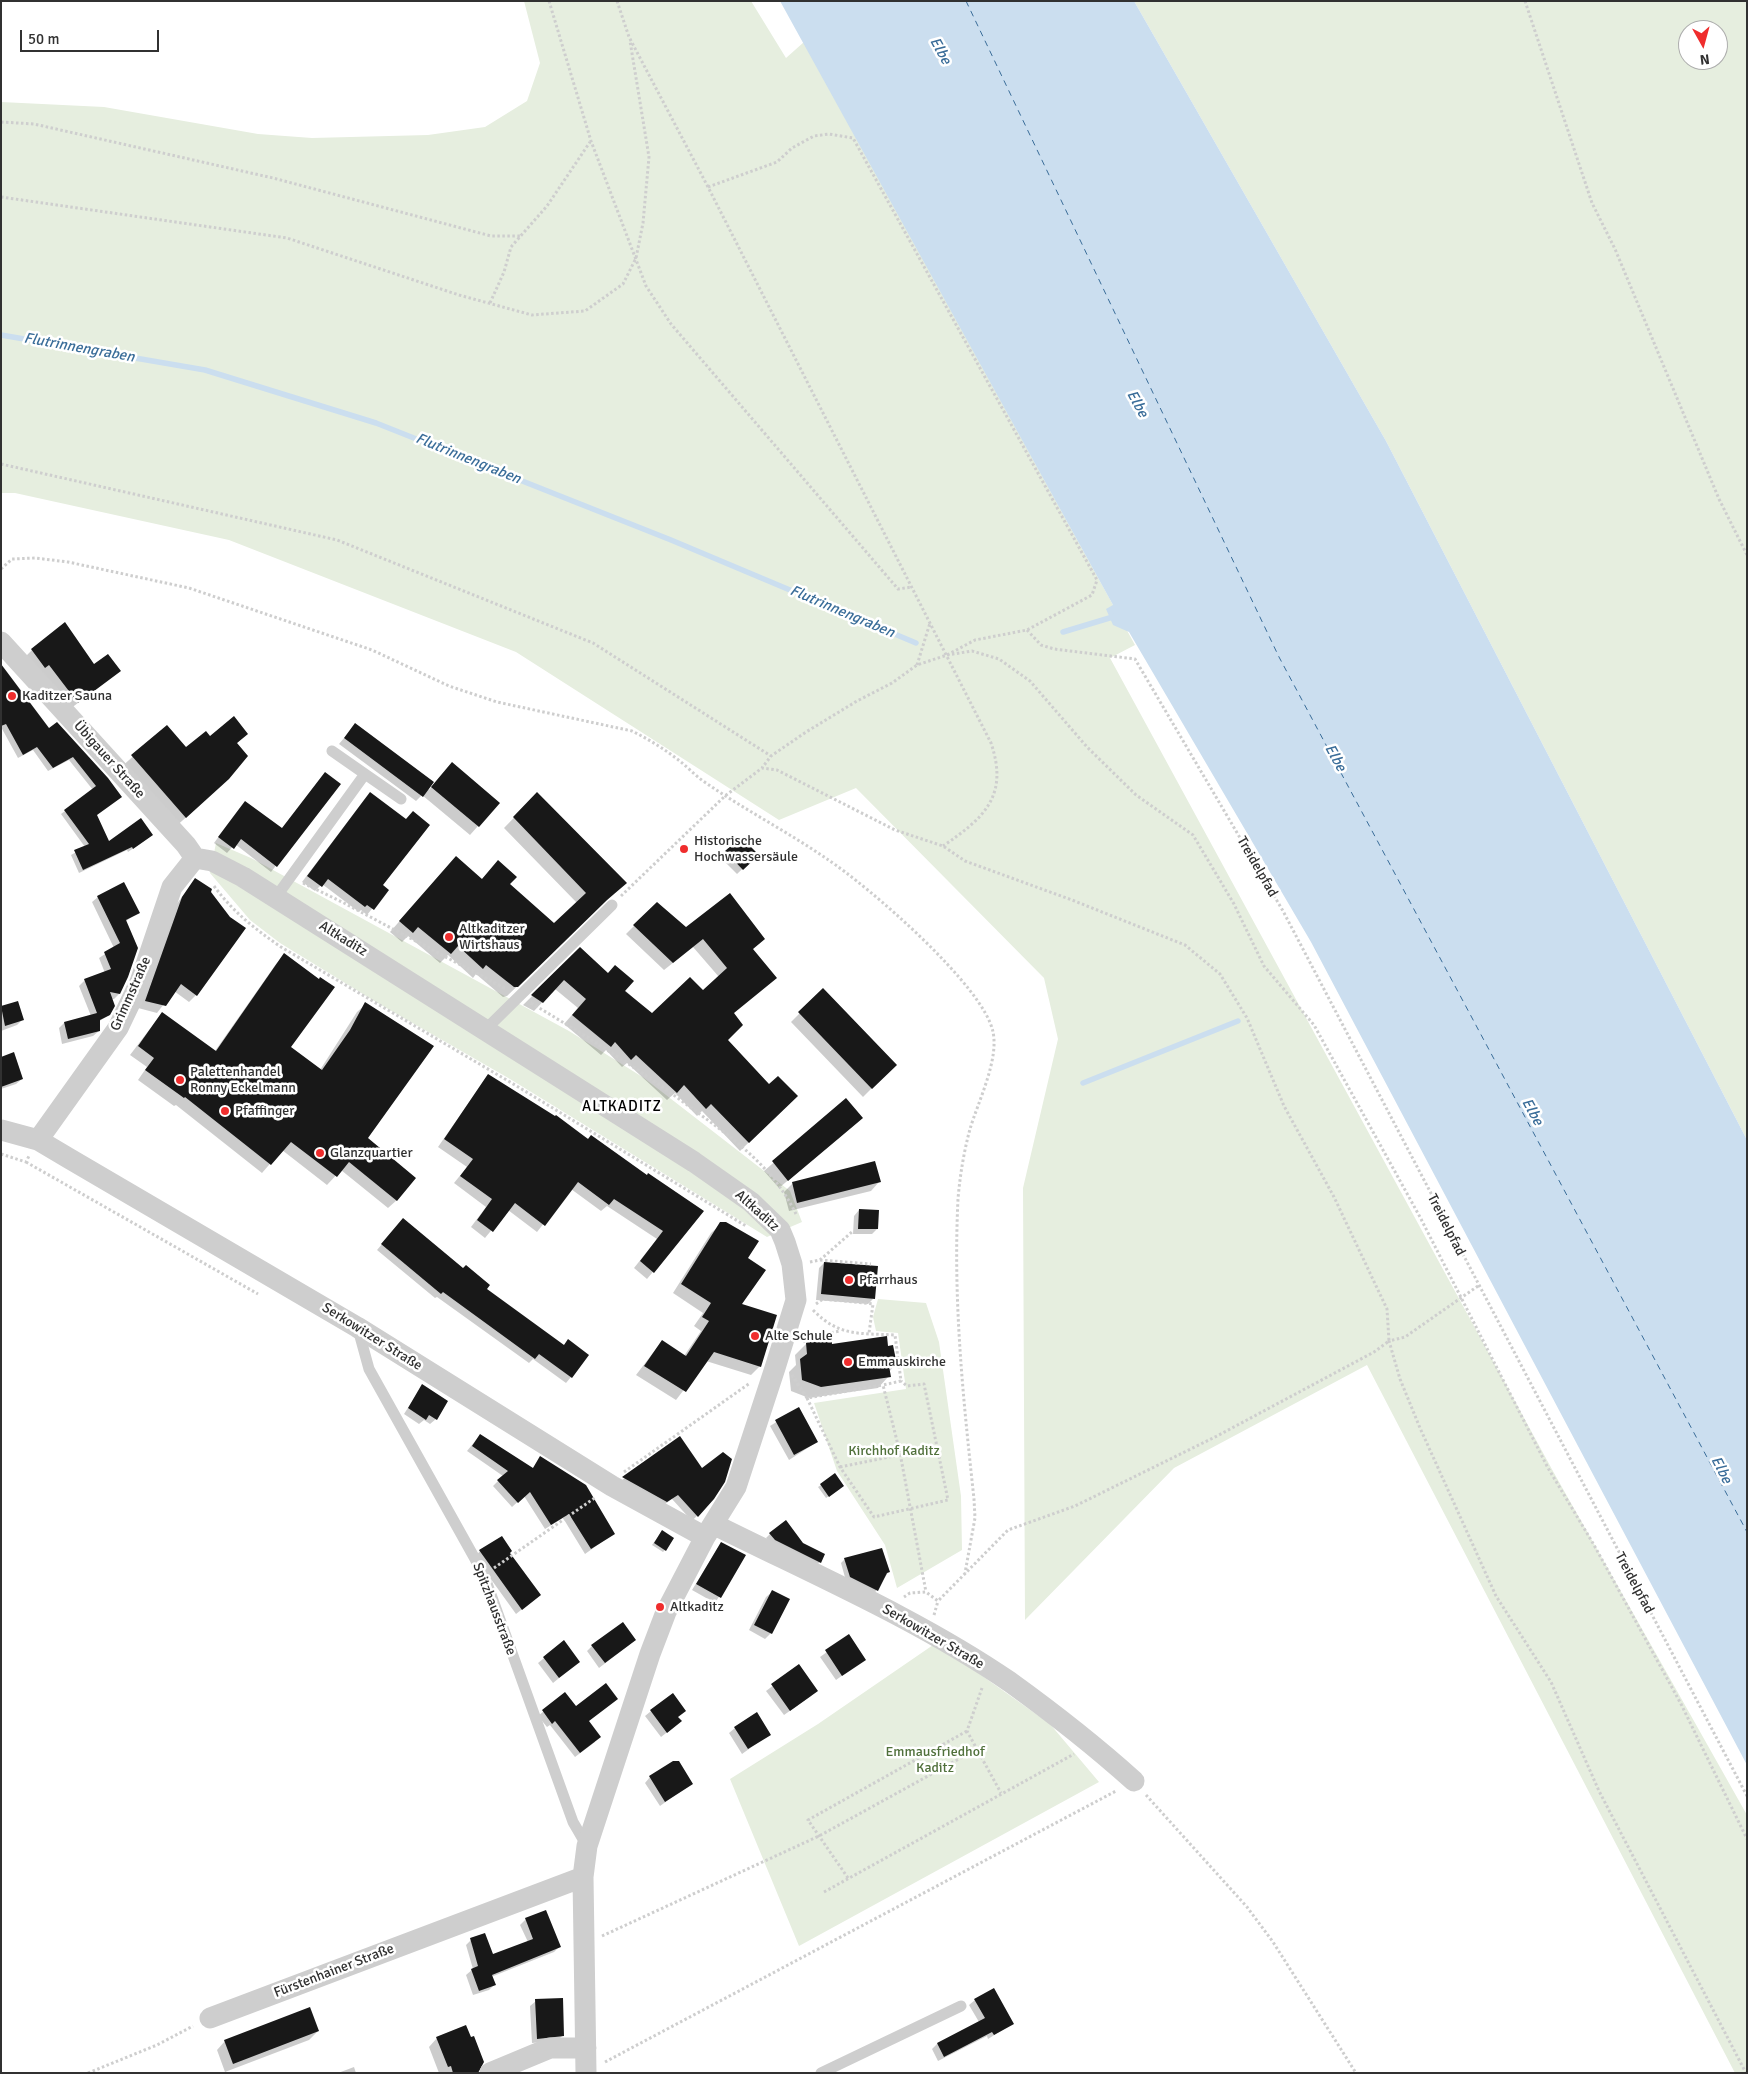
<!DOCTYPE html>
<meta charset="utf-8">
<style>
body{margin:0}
#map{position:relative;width:1748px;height:2074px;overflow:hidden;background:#fff;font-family:Signika,sans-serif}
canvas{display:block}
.frame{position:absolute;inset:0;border:2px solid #313131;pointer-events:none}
.north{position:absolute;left:1678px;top:20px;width:50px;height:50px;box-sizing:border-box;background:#fff;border:1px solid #adadad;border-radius:50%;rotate:173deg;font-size:14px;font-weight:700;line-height:20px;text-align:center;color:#313131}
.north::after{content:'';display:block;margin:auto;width:18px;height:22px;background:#ef2d2d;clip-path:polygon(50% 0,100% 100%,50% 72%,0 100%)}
.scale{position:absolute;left:20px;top:30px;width:139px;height:22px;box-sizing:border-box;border:2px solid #313131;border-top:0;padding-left:6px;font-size:15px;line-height:18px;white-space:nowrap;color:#313131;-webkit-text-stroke:4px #fff;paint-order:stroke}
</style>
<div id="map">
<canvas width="1748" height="2074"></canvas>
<div class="frame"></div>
<div class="north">N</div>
<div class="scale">50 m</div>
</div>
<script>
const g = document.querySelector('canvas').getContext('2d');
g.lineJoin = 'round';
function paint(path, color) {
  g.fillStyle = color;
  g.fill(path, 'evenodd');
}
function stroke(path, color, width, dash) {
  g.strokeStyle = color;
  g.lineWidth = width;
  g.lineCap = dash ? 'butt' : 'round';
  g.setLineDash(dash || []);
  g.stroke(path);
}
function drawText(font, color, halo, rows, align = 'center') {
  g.font = font + ' Signika,sans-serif';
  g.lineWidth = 5;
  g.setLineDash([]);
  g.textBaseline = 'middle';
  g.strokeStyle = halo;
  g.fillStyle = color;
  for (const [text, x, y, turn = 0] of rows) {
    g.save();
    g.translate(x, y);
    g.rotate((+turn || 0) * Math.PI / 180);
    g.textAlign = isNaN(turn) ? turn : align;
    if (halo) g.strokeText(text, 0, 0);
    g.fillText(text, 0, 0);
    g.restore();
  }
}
const green = new Path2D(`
 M524 1H751L786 58 804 42 1135 645 1110 658 1554 1473 1747 1815V2073H1735L1367 1365 1174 1468 1025 1620 1023 1188 1058 1039 1044 978 856 788 779 820 516 652 229 540 15 493H1V102L104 107 258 134 312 138 428 135 485 127 527 101 540 63Z
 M1134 1H1747V1140L1386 441ZM1688 30H1718V60H1688Z
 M216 843 251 858 569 1031 644 1078 790 1191 802 1222 767 1237 510 1079 376 1002 280 943 250 920 210 873Z
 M878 1299 926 1303 939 1342 961 1496 962 1550 897 1588 885 1545 837 1471 814 1403 906 1389 898 1333 876 1331 873 1317Z
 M936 1643 1050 1724 1099 1782 799 1946 730 1779 818 1724Z`);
const water = new Path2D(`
 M780 1H1134L1386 441 1747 1140V1765L1311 942 1129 632 1113 625 1106 609 1113 605Z`);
const shadow = new Path2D(`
 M32 650 94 666 120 671 70 709 25 657Z
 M1 666 49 730 107 779 96 816 108 843 148 838 128 852 127 850 79 873 71 855 85 847 61 814 93 790 69 760 48 771 33 750 18 758 1 727Z
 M355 725 429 790 444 772 478 826 470 835 422 795 416 801 339 744Z
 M167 726 186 749 210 738 246 734 236 744 214 792 172 830 119 769Z
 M339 784 271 872 235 844 227 853 214 843 240 808 281 829Z
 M537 794 625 883 507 996 503 997 476 974 473 978 448 955 440 963 408 936 402 942 390 932 447 867 481 880 498 862 509 884 554 924 577 903 504 828Z
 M365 799 381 885 387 890 367 915 361 910 359 912 322 884 315 891 302 882Z
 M741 839 757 855 737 874 721 858Z
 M196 879V995L189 1002 174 991 157 1013 138 1008 175 906Z
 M98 897 138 912 125 922 119 994 114 999H111L109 1015 98 1022 99 1031 93 1036 62 1044 59 1028 64 1023 91 1016 79 986 85 980 105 973 99 958 114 948 92 902Z
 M657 903 686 928 752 950 726 1040 769 1086 796 1096 740 1151 702 1111 697 1116 675 1093 667 1100 627 1063 622 1067 606 1050 601 1055 564 1024 578 1008 555 989 534 1011 523 1005 580 949 652 1015 703 992 719 977 693 947 664 970 626 934Z
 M284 955 289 1047 320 1070 357 1012 366 1004V1138L397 1200 388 1208 341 1170 327 1185 282 1150 262 1173 176 1105 174 1106 138 1080 147 1067 130 1055 162 1013 215 1051 276 964Z
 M823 990 895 1065 863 1097 791 1022Z
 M17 1003 23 1019 17 1025 1 1031V1008Z
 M1 1058 22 1079 16 1084 1 1089Z
 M488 1075 703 1212 647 1279 634 1268 657 1239 607 1206 601 1211 571 1189 537 1232 508 1210 485 1238 471 1227 486 1207 454 1183 467 1167 438 1147Z
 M846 1100 852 1126 779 1188 764 1171Z
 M879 1182 871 1191 789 1211 784 1192 793 1183Z
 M859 1210 877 1229 872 1234H853L854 1216Z
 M721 1224 746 1258 740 1305 760 1366 751 1375 706 1361 676 1400 636 1375 662 1341 684 1356 701 1331 694 1326 703 1313 673 1293 711 1233Z
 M398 1225 563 1346 568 1341 571 1377 566 1383 533 1359 529 1363 437 1297 435 1298 377 1250Z
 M824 1263 873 1299 868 1304 816 1300 819 1268Z
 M806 1344 887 1347 895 1365 889 1372V1376L878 1388 809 1398 791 1391 789 1372 796 1365 795 1355Z
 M422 1386 436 1419 430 1424 424 1420 419 1424 404 1414Z
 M799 1408 817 1442 789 1460 770 1426Z
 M480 1435 532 1469 541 1458 613 1534 585 1554 563 1518 545 1529 524 1496 512 1507 493 1486 503 1476 467 1451Z
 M680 1438 713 1499 692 1521 672 1499 661 1507 618 1483Z
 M821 1485 840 1489 826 1498 818 1487Z
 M662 1531 665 1550 663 1552 652 1545Z
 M770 1534 802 1544 820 1562 816 1566 771 1544 766 1538Z
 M721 1543 745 1555 715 1603 692 1590Z
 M480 1551 508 1553 540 1595 516 1614 475 1557Z
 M845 1559 889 1571 874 1594 846 1581 841 1563Z
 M772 1592 771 1633 765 1639 749 1630 766 1597Z
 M849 1636 864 1660 836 1680 820 1657Z
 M564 1642 579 1662 553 1683 538 1663Z
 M629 1645 599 1668 587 1651 592 1646Z
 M799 1666 811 1696 784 1715 766 1691Z
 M565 1694 587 1722 595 1742 575 1757 550 1725 547 1727 538 1716Z
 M672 1694 675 1726 661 1737 645 1716Z
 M735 1728 770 1734 742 1754 729 1733Z
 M650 1777 692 1783 660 1806 645 1783Z
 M526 1919 559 1947 554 1952 491 1977 494 1985 489 1990 473 1995 466 1975 473 1969 466 1945 471 1940 492 1956 528 1942 520 1925Z
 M975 2000 1012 2024 988 2039 987 2036 938 2061 932 2049 937 2044 979 2022 969 2005Z
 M536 2001 563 2035 557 2041 532 2043 530 2006Z
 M318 2031 309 2040 225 2072 217 2050 225 2041Z
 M437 2038 477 2073H439L429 2047Z
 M354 2067 356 2073H338Z`);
const stream = new Path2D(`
 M1 335 205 370 376 423 671 540 916 643
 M1063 632 1116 616
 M1083 1083 1238 1021`);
const ferry = new Path2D(`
 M966 1 1279 657 1747 1532`);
const building = new Path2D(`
 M65 622 94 664 108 654 121 671 78 703 49 665 45 668 31 649Z
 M1 664 49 728 57 722 108 778 122 797 97 815 109 841 141 818 153 835 133 849 132 847 83 870 74 850 89 844 64 810 96 786 73 757 53 768 37 747 23 755 6 724 1 726Z
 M234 716 248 734 237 743 248 756 229 779 186 818 131 755 167 725 186 747 206 731 210 736Z
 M355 723 434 782 423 797 344 738Z
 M452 762 500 803 479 827 431 787Z
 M325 772 341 784 277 867 241 839 234 849 218 837 245 801 282 828Z
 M370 792 406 819 413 811 430 825 383 885 389 890 374 910 367 905 365 907 328 879 322 887 307 876Z
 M537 792 627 883 607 900 518 987H514L486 965 483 969 458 946 451 954 418 927 413 933 399 921 456 856 482 879 498 860 517 877 510 884 554 923 586 893 513 817Z
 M741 837 759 855 743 870 725 851Z
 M195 878 212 889 211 892 230 917 246 928 197 996 181 984 166 1006 145 1001 182 897Z
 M124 882 140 913 126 920 138 948 128 977 120 994 110 992 115 1006 110 1015 100 1020V1031L68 1039 64 1022 97 1013 84 979 111 969 104 952 120 943 97 896Z
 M730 893 765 939 753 949 777 978 734 1013 743 1025 728 1040 769 1084 778 1076 798 1096 749 1143 711 1104 706 1109 684 1085 677 1093 636 1055 631 1060 615 1042 611 1047 572 1015 586 999 564 980 543 1003 531 995 580 947 608 973 615 965 634 981 625 991 652 1013 690 977 703 990 727 968 703 939 673 963 633 925 657 902 686 927Z
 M284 953 319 979 320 977 335 987 291 1047 322 1070 350 1030 365 1002 434 1046 368 1138 416 1178 397 1201 349 1162 337 1177 291 1142 271 1165 185 1097 184 1098 145 1070 154 1058 138 1046 162 1012 216 1051Z
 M823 988 897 1065 872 1089 798 1012Z
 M18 1001 24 1020 5 1026 1 1006Z
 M14 1052 23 1079 1 1087V1057Z
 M488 1074 555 1116 556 1115 588 1139 591 1135 647 1175 648 1173 704 1211 654 1273 640 1261 663 1231 614 1199 609 1205 578 1182 545 1226 515 1203 493 1232 477 1220 492 1199 460 1176 473 1159 444 1139Z
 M846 1098 863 1118 788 1181 772 1161Z
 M875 1161 881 1182 797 1203 792 1182Z
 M859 1209 879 1210 878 1229H858Z
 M403 1218 463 1268 466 1265 490 1285 487 1289 564 1345 568 1339 589 1355 572 1378 539 1354 535 1359 443 1292 441 1294 381 1244Z
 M720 1222H726L759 1241 748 1258 766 1270 742 1304 777 1315 761 1367 714 1352 686 1392 644 1366 662 1340 686 1356 709 1321 702 1317 711 1303 681 1284Z
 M824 1262 878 1266 875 1299 821 1294Z
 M831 1336 832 1344 887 1336 888 1346 893 1345 897 1365 889 1366 891 1377 821 1387 802 1380 800 1359 807 1354 806 1343 815 1338Z
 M422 1384 448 1401 437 1420 429 1415 426 1420 408 1408Z
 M799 1407 818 1442 794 1455 775 1420Z
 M480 1434 533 1468 540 1456 586 1485 615 1534 591 1549 569 1514 551 1525 530 1492 518 1503 497 1480 508 1471 472 1446Z
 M680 1436 702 1468 723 1452 732 1459 725 1482 714 1499 698 1517 678 1495 667 1502 622 1477Z
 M835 1473 844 1486 829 1497 820 1484Z
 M786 1520 803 1543 825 1554 821 1563 775 1540 769 1533Z
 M662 1530 674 1538 666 1551 654 1543Z
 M502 1536 512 1551 510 1553 541 1595 522 1610 479 1550Z
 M721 1542 746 1555 721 1598 696 1584Z
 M882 1548 890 1572 887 1573 878 1591 850 1577 844 1558Z
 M772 1590 790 1599 772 1634 754 1625Z
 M623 1622 636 1640 605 1663 591 1645Z
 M849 1634 866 1660 842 1676 825 1650Z
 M564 1640 580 1662 559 1678 543 1657Z
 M799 1664 818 1691 790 1711 771 1684Z
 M606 1683 618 1699 589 1721 601 1737 580 1753 555 1721 552 1724 542 1710 565 1692 576 1706Z
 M673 1693 686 1711 678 1717 682 1721 667 1733 650 1710Z
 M757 1712 771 1735 748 1749 734 1727Z
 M673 1761H679L693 1784 665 1802 649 1776Z
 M546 1910 561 1947 492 1975 496 1985 479 1991 471 1969 478 1966 470 1938 485 1933 493 1954 533 1939 525 1918Z
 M994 1988 1014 2024 994 2035 992 2032 944 2057 937 2043 985 2018 974 1999Z
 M563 1998 564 2036 537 2039 535 1999Z
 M310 2007 319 2031 233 2064 224 2040Z
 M466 2025 471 2037 474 2036 484 2062 478 2073H453L451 2066 448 2067 436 2037Z`);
const path = new Path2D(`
 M549 1 591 141 646 286 671 324 898 589 912 587
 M617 1 629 37 708 187 991 743C1009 796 984 818 943 846
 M1525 1 1592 203 1615 249 1719 499 1747 555
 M1 122 34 124 273 178 491 236H520
 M708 187 777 162 792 148 814 136 829 134 853 138 1097 580 1092 595 1027 630 975 640 947 655 917 665 892 683 857 701 806 732 771 756 762 768
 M1 197 287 238 459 295 532 315 585 311 623 284 636 258 643 223 649 157 630 41
 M490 303 504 272 511 247 547 206 590 142
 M1 464 337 540 593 643 771 756
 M1 569 12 559 35 558 68 562 189 588 372 650 449 686 497 702 632 731C648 739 663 748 677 759 687 766 695 776 706 783 745 810 788 832 827 859 868 886 984 986 993 1032 999 1060 978 1102 970 1129 964 1151 960 1175 958 1199 953 1302 963 1397 974 1499L975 1518 965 1573
 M1027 630 1041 645 1054 649 1135 659 1283 911 1747 1796
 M947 655 972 651 999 659 1030 681 1087 747 1136 795 1193 835 1234 904 1264 966 1314 1025 1420 1217 1548 1468 1594 1545 1681 1704 1747 1839
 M917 665 930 623
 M303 883 344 903 506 989
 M214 886C233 912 255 929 281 947L515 1085 746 1226
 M621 896 725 796 762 768 777 770 895 830 943 846 965 861 1072 900 1185 945 1220 974 1247 1018 1284 1106 1334 1197 1387 1309 1389 1341 1374 1352 1217 1436 1075 1506 1008 1530 938 1601 926 1592 910 1593 904 1597
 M531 1003C586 1036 639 1069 690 1107 732 1138 772 1165 796 1214
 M1 1154 26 1162 29 1156
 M26 1162 258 1294
 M820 1260 871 1264
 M810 1262 820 1260 853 1231
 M1478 1286 1405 1337 1389 1341 1400 1379 1420 1428 1496 1596 1551 1682 1599 1791 1746 2073
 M816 1304 823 1299 873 1304 869 1333
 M813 1310C839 1337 860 1333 895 1335L901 1381 883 1385 900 1453 926 1592
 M803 1342 814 1336 840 1331
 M792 1375 807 1398 883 1385
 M807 1398 840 1467 874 1517 948 1500 924 1384 907 1386 901 1381
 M840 1467 939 1447
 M624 1472 750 1383
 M494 1568 596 1497
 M934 1615 938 1601
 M982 1688 967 1731 1001 1793
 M1146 1795 1247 1907 1273 1942 1356 2073
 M848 1878 808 1820 967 1731
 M824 1892 1074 1754
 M602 1936 819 1836 977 1749
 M605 2062 1116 1791
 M88 2073 157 2045 193 2026`);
const service = new Path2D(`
 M332 751 365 774
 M276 897 365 774 401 799
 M486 1029 612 905
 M358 1329 369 1369 484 1575 573 1822 587 1846
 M821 2073 961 2006`);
const minor = new Path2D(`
 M1 642 186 845 195 858
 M195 858 212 861 243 877 694 1162 751 1202 780 1230 785 1242 792 1264 796 1300 775 1368 736 1487 705 1537 666 1612 650 1654 587 1846 583 1877 586 2073
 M1 1130 38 1140 70 1159 357 1327 612 1486 705 1537
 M38 1140 118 1028 140 982 172 887 195 858
 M713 1524C813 1574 918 1619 1010 1682 1053 1713 1095 1746 1134 1781
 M210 2018 583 1877
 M490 2073 550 2048H586`);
const markers = [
 [12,696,5,"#ef2d2d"],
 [684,849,5,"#ef2d2d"],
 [449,937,5,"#ef2d2d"],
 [180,1080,5,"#ef2d2d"],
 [225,1111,5,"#ef2d2d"],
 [320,1153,5,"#ef2d2d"],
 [849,1280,5,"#ef2d2d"],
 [755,1336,5,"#ef2d2d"],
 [848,1362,5,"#ef2d2d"],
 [660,1607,5,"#ef2d2d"]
];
const poiNames = [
 ["Kaditzer Sauna",22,696],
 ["Historische",694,841],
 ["Hochwassersäule",694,857],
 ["Altkaditzer",459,929],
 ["Wirtshaus",459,945],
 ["Palettenhandel",190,1072],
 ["Ronny Eckelmann",190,1088],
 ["Pfaffinger",235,1111],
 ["Glanzquartier",330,1153],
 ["Pfarrhaus",859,1280],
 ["Alte Schule",765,1336],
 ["Emmauskirche",858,1362],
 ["Altkaditz",670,1607]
];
const streetNames = [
 ["Übigauer Straße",109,760,48],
 ["Treidelpfad",1257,867,60],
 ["Altkaditz",343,939,32],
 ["Grimmstraße",131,994,-66],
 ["Altkaditz",757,1211,42],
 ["Treidelpfad",1446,1225,63],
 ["Serkowitzer Straße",372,1337,32],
 ["Treidelpfad",1634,1583,62],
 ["Spitzhausstraße",494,1609,69],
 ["Serkowitzer Straße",933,1637,30],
 ["Fürstenhainer Straße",334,1971,-21]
];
const parkNames = [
 ["Kirchhof Kaditz",894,1451],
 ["Emmausfriedhof",935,1752],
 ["Kaditz",935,1768]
];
const waterNames = [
 ["Elbe",940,51,61],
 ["Flutrinnengraben",79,348,10],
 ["Elbe",1137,404,61],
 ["Flutrinnengraben",468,459,22],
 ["Flutrinnengraben",842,612,23],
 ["Elbe",1335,758,61],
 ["Elbe",1532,1112,61],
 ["Elbe",1721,1470,63]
];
const neighbourhoodNames = [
 ["ALTKADITZ",622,1107]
];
paint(green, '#e6eedf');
paint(water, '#cbdeef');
paint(shadow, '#0003');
stroke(stream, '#cbdeef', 5.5);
stroke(ferry, '#3a6d99', 1, [6, 5]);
paint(building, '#181818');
stroke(path, '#cecece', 3, [2.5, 2.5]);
stroke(service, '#cecece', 11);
stroke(minor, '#cecece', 21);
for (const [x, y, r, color] of markers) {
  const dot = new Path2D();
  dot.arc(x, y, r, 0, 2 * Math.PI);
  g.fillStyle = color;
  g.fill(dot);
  stroke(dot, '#fff', 2);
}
drawText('14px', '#313131', '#fff', poiNames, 'left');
drawText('14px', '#313131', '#fff', streetNames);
drawText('14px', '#50703b', '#fff', parkNames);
drawText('italic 15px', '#3a6d99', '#fff', waterNames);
g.letterSpacing = '1px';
drawText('15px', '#000', '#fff', neighbourhoodNames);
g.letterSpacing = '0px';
</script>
